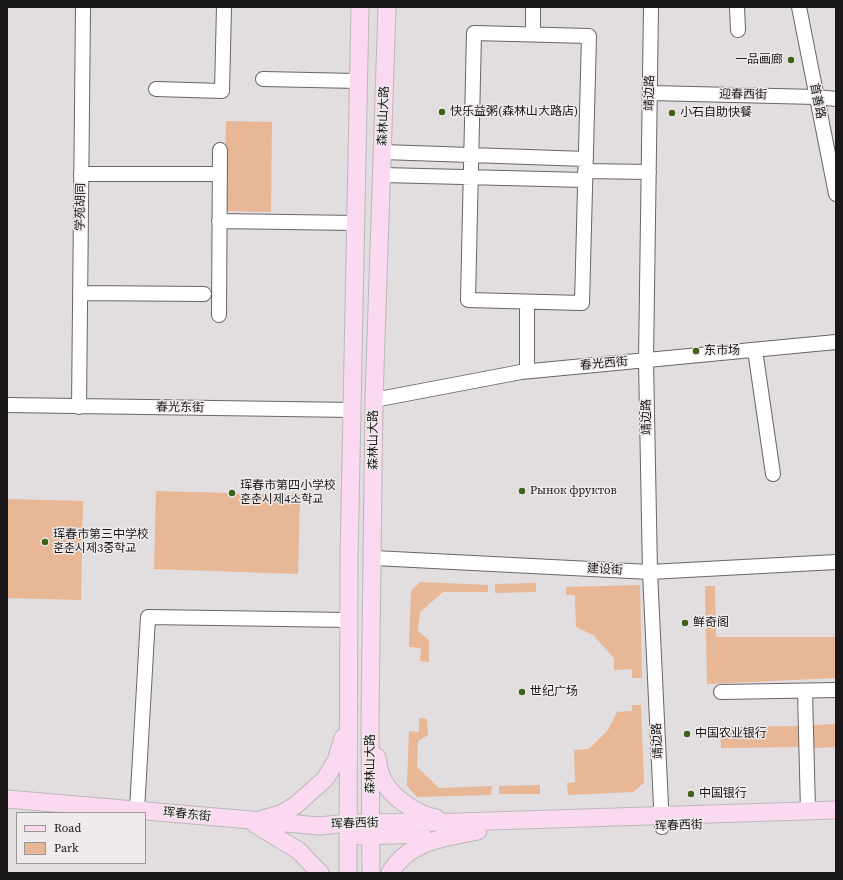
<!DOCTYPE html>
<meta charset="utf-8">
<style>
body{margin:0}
#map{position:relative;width:843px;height:880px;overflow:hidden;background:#e2ddde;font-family:"Source Serif 4",serif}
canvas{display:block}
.frame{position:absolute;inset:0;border:8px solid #191717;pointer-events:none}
.legend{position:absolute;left:16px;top:812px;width:130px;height:52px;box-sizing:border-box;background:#efeaeb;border:1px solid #999696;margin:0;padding:5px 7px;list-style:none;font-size:12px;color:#191717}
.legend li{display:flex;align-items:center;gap:8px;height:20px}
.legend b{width:20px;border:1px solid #999696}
</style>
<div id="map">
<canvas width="843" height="880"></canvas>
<div class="frame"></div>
<ul class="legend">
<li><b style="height:5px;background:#fbdaf1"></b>Road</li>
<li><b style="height:11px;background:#e7b796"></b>Park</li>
</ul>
</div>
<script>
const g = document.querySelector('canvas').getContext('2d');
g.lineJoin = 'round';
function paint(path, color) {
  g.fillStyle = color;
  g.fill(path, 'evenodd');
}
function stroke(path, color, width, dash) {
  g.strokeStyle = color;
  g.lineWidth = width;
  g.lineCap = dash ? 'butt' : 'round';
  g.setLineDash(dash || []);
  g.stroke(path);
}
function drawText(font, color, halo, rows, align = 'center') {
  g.font = font + ' "Source Serif 4","Noto Sans SC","Noto Sans KR",serif';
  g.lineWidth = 3;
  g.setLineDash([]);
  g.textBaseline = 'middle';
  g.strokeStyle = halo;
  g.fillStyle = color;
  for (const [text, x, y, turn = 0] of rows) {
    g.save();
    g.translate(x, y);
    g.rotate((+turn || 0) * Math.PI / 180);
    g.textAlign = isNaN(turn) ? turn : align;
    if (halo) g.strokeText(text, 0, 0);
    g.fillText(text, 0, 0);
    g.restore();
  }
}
const green = new Path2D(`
 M226 121 272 122 271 212 224 211Z
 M156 491 300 495 298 574 154 569Z
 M7 499 83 501 81 600 7 598Z
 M420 582 488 585V592H443L420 612 418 631 429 640V662L420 661 421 648 409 647 411 591Z
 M536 583V592L495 593V584Z
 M640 585 642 678H632V669L614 670V658L593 635 576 627 575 595H566V587Z
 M705 586H715L716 637H836V678L707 684Z
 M632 705H641L644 783 633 792 568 795 567 783 575 782 574 750 589 749 608 730 617 712 632 711Z
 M419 718 427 719 428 735 418 741 417 767 439 788 492 786 491 795 417 797 407 786 409 731 419 732Z
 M836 724V747L813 748V725Z
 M799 726V747L721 748 720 727Z
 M540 785V794H499V786Z`);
const minor = new Path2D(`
 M651 7 646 360 650 572 662 827
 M737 7 738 30
 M799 7 836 194
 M474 33 589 36 582 303 468 300Z
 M533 34V7
 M263 79 358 81
 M156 89 222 91 224 7
 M650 93 817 97 836 99
 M383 152 586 159
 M585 171 649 172
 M81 174H219
 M382 175 585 180
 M219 221 356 223
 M80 293 204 294
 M527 302V371
 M219 315 220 150
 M755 350 773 474
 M374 400 521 372 836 342
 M7 405 353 410
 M79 407 83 7
 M374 558 650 572 836 562
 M805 691 808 811
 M721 692 836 690
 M137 810 148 617 349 620`);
const major = new Path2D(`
 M377 757C378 763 379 770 381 775 387 795 417 815 436 818
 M7 799 320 826 347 823 458 822 836 810
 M263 819 281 814 296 805 325 779 336 761 343 738
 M255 824 299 851 320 873
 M361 836 422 834
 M348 873 349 559 360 7
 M371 873 370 720 374 400 387 7
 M390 873C408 841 446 837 478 831`);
const markers = [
 [791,60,4,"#3e621a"],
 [442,112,4,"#3e621a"],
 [672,113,4,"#3e621a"],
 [696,351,4,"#3e621a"],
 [522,491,4,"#3e621a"],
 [232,493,4,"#3e621a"],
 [45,542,4,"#3e621a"],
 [685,623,4,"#3e621a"],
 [522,692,4,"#3e621a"],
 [687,734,4,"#3e621a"],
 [691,794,4,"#3e621a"]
];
const poiNames = [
 ["一品画廊",783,60,"right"],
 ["快乐益粥(森林山大路店)",450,112],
 ["小石自助快餐",680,113],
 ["东市场",704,351],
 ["珲春市第四小学校",240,486],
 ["훈춘시제4소학교",240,500],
 ["Рынок фруктов",530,491],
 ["珲春市第三中学校",53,535],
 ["훈춘시제3중학교",53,549],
 ["鲜奇阁",693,623],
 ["世纪广场",530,692],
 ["中国农业银行",695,734],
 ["中国银行",699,794]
];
const streetNames = [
 ["靖边路",650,93,-89],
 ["迎春西街",743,95,1],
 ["首善路",817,101,79],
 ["森林山大路",384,116,-88],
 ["学苑胡同",81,207,-89],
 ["春光西街",604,364,-5],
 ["春光东街",180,408,1],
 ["靖边路",647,417,-91],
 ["森林山大路",374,440,-90],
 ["建设街",605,570,3],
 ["靖边路",658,741,-93],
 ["森林山大路",371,764,-90],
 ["珲春东街",187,815,6],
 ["珲春西街",355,824,-2],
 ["珲春西街",679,826,-2]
];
paint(green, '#e7b796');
stroke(minor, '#6a6667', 16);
stroke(major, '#bab9b9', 19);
stroke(minor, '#fff', 14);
stroke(major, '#fbdaf1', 17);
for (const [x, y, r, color] of markers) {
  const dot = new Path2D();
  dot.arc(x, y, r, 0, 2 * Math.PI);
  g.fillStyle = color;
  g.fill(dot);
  stroke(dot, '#efeaeb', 1.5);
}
drawText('12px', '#191717', '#efeaeb', poiNames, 'left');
drawText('12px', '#191717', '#efeaeb', streetNames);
</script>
